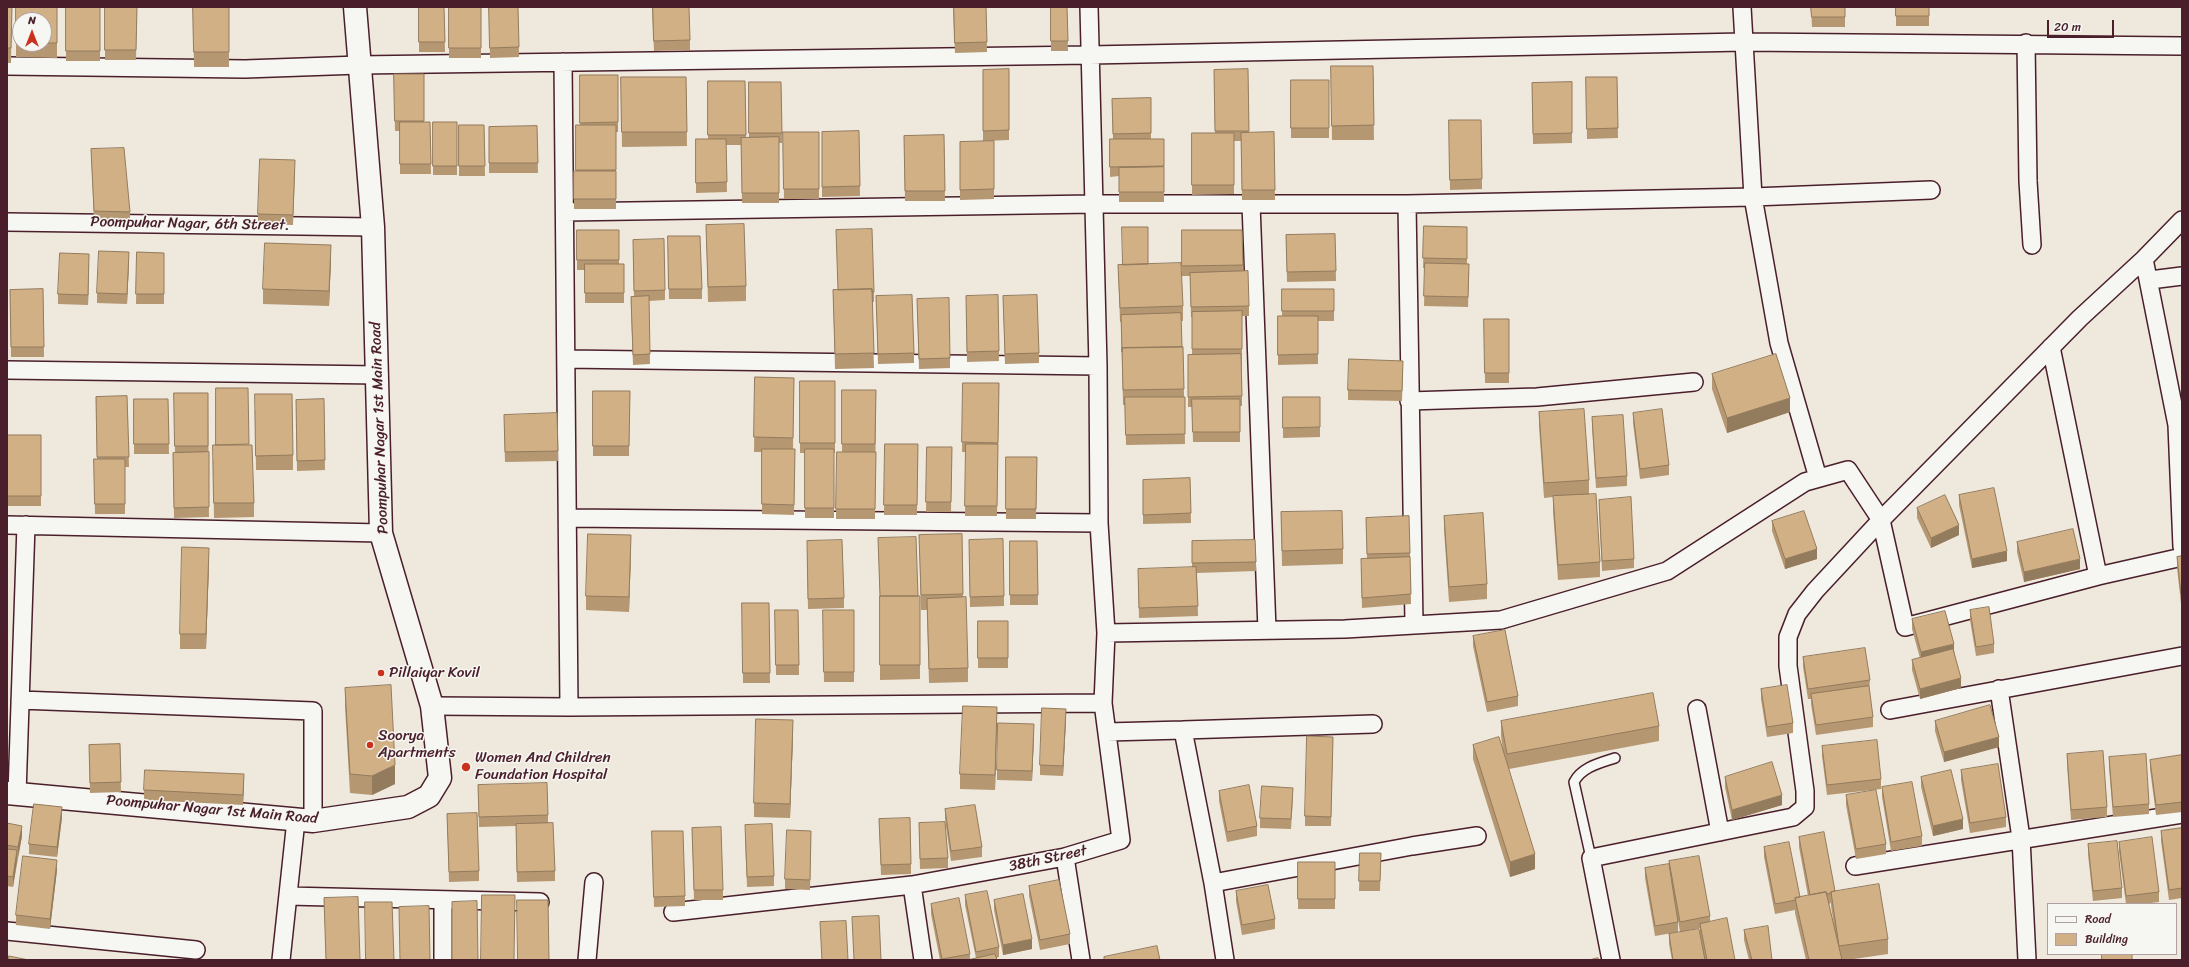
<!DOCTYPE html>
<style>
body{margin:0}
#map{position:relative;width:2189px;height:967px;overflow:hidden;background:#efe8dc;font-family:Sriracha,sans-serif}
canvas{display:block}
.frame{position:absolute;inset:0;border:8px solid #4a1f2b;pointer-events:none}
.legend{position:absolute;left:2047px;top:903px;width:130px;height:52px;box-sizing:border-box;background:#f6f6f2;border:1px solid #b1a0a2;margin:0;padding:5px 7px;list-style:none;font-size:12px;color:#4a1f2b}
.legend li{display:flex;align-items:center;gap:8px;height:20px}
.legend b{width:20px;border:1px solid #b1a0a2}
.north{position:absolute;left:12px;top:12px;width:40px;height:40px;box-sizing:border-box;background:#f6f6f2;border:1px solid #b1a0a2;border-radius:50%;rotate:0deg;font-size:11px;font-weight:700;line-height:16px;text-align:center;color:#4a1f2b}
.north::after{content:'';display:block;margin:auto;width:14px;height:18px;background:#c8321e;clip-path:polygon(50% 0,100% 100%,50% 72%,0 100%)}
.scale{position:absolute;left:2047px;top:20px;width:67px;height:18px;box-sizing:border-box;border:2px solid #4a1f2b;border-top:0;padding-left:5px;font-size:12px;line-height:14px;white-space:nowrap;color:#4a1f2b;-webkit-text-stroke:3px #f6f6f2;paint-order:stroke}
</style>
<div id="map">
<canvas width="2189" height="967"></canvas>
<div class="frame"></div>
<ul class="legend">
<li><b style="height:5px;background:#f6f6f2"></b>Road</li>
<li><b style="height:11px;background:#d2b085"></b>Building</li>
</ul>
<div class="north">N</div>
<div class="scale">20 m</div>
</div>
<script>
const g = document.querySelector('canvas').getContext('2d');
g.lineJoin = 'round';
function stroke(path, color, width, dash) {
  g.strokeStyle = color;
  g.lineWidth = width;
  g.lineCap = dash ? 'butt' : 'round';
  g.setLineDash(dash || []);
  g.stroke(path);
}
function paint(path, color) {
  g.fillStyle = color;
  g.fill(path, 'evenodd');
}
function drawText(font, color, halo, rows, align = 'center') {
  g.font = font + ' Sriracha,sans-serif';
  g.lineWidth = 3;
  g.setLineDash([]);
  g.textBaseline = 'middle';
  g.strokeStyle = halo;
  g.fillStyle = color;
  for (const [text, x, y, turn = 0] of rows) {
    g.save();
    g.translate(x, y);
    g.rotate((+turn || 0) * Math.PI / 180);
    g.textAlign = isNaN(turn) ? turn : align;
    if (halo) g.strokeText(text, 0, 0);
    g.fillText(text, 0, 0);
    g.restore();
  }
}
const service = new Path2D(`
 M1591 858 1574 782C1582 767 1600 763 1615 758`);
const minor = new Path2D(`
 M1742 7 1744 42 2182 46
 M2026 43 2028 181 2032 245
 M563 62 569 707
 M7 66 245 69 359 65 1090 55 1744 42 1753 197 1779 343 1818 478
 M1251 204 1267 630
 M1407 204 1414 624
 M565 212 1093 204H1407L1753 197 1931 190
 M7 222 373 227
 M2144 259 2177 425 2182 547
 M2150 280 2182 276
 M2051 347 2098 576
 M566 359 1098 366
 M7 370 379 375
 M1409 401 1537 397 1694 382
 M568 518 1099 523
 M7 525 381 533
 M1106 633 1345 629 1501 620 1667 571 1805 482 1848 470 1881 520 1905 627 2098 576 2182 557
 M1999 689 2021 838 2027 960
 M20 700 313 711V821
 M432 706 569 707 1103 703
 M1697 709 1720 832
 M1890 710 2182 656
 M1373 724 1183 730 1213 883 1412 846 1477 836
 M1107 732 1183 730
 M17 794 26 525
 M1065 857 1081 960
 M1855 866 2182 814
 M1213 883 1225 960
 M288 896 540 902
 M673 912 912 885
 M7 931 196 950
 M281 960 296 820
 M443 960V900
 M587 960 594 882
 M923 960 912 885 1065 857 1121 840 1103 703 1106 633 1099 523 1098 366 1089 7
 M1611 960 1591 858 1793 817 1805 807V791L1788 666V637L1797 614 1815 591 1881 520 2080 318 2144 259 2182 220`);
const secondary = new Path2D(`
 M7 793 313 821 408 807 429 796 440 778 432 706 381 533 373 227 355 7`);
const wall = new Path2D(`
 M7 7H12L11 63H7Z
 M16 7H57V58L16 57ZM20 20H44V44H20Z
 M66 7H100V61H66Z
 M105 7H137L136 60H105Z
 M193 7H229V67H194Z
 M419 7H444L445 52H419Z
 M449 7H481V58H449Z
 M489 7H518L519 57 490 58Z
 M652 7 690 40V50L654 51Z
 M953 7H986L987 52 955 53Z
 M1051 7H1067L1068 51H1051Z
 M1811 7H1845V27H1812Z
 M1896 7H1929V26H1896Z
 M1331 66H1373L1374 140H1332Z
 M1009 69V140L983 141V70Z
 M1248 69 1249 133 1274 132 1275 200H1242L1241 141H1234V194L1192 195V133H1215L1214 70Z
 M394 74H424V122H430L431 174H400V131H395Z
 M580 75H618V132H616V209H574V171H576V125H580Z
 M621 77H686L687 146 622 147Z
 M1586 77H1617L1618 138 1587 139Z
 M1291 80H1329V138H1291Z
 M708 81H745L746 138 749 137V82H781L782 143H779V203H742L741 145H726L727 192 696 193V139H708Z
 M1572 82V143L1533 144 1532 83Z
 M1151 98V139H1164V202H1119V176L1110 177V139H1113L1112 99Z
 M1449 120H1481L1482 189 1450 190Z
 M433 122H457V175H433Z
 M459 125H484L485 176H459Z
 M537 126 538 173H489V127Z
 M859 131 860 196 822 197V132Z
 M783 132H819V199H784Z
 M944 135 945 201H905L904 136Z
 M994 141V199L960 200V142Z
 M91 149 130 212V222L94 221Z
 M295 170 293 225 258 224V214Z
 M706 225 746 286V301L708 302Z
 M1424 226 1467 227V264L1469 274 1468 307 1424 306 1425 268H1423Z
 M577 230H619V264H624V303H585V270H577Z
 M1182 230H1242L1243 271 1249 306V316H1242V406H1240V442H1193L1192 407H1188V365L1192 355V317H1191L1190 276H1182Z
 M1335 234 1336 281 1287 282 1286 235Z
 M668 246 702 289V299H669Z
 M633 250 665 290V300L649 301 650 364 633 365 631 307V297H634Z
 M137 252 164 253V304H136Z
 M331 259 329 306 263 304V289Z
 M129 262 127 304 97 303V293Z
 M89 264 88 305 58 304V294Z
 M1148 264 1183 306V321H1181L1182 347H1183L1185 444 1126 445 1125 405H1123L1122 362 1121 322H1120L1118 265Z
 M43 289 44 357H11L10 290Z
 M1282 289H1334V321H1318V364L1278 365V316H1282Z
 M833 290 874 292V302H872L874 368 835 369Z
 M876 296 914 353V363L878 364Z
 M1003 296 1039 353V363L1005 364Z
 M917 299 950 358V368L919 369Z
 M966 306 999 351V361L967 362Z
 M1484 319H1509V383H1485Z
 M1403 370 1402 401 1348 400V390Z
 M1712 374 1790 412 1727 433 1712 389Z
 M755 377 794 378 793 449H795L794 515 762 514V452H754Z
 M800 381H835V453H834V518H805V453H800Z
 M963 383H999L997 516H965L966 452H962Z
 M842 390H876L875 519H836L837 452H842Z
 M593 391H630L629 456H593Z
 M174 393H208L209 517 174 518 173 453H175Z
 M127 396 129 467H125V514H95L94 459H97L96 397Z
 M1283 397H1320V437L1283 438Z
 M134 399H168L169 454H134Z
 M324 399 325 470 297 471 296 400Z
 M255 409 293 455V470H256Z
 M1539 412 1589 480V494L1600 562V577L1558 580 1553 511V497L1544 498 1539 426Z
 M1633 413 1669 465V475L1640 479 1633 423Z
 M1592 417 1627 476V486L1596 488 1592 427Z
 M504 425 558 451V461L505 462Z
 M7 435H41V506H7Z
 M885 444H918L917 515H884Z
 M249 445 254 503V517L214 518 213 460Z
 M927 447H952L951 512H926Z
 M1006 457H1037L1036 519H1006Z
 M1190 478 1191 523 1143 524V480Z
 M1959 495 2007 561 1972 568 1959 505Z
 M1599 500 1634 559V568L1602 571 1599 510Z
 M1917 508 1959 535 1931 548 1917 518Z
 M1281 512 1343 549V564L1282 566Z
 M1444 516 1487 584V599L1449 602 1444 530Z
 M1366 518 1410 553 1411 604 1362 608 1361 568 1367 558Z
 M1772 521 1817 559 1785 569 1772 531Z
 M962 534 963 598 968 668V682L929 683 927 610H921L919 535Z
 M878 538 918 596H920V679L880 680V596Z
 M1010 541H1037L1038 605H1010Z
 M1192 541 1256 562V571L1197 573 1198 616 1139 618 1138 579 1192 568Z
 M2017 542 2080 569 2024 582 2017 552Z
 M631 550 629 612 586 610V596Z
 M969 550 1004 596V606L970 607Z
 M807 551 844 598V608L808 609Z
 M2182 556V604H2181L2177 567V557Z
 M209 563 206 649H180V634Z
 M742 603H769L770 683H743Z
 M775 610H798L799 675H776Z
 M823 610H854V682H824Z
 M1970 610 1994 644V653L1976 656 1970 620Z
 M1912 619 1954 650 1961 688 1920 699 1912 670V660L1920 658 1912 629Z
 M978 621H1008V668H978Z
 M1473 636 1518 696V706L1487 712 1473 646Z
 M1803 657 1870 680 1869 690 1873 717V727L1816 735 1811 704V699H1808L1803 667Z
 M345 688 395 784 372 795 350 793 345 707Z
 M1761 689 1793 723V733L1767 737 1761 699Z
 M1066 719 1063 776 1040 775V765Z
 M997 721 995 790 960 789V774Z
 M1501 721 1659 726V741L1509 769 1535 869 1510 877 1473 759V745L1503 751 1501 736Z
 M1935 721 1999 747 1944 762 1935 731Z
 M1034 734 1032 781 997 780V770Z
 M793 735 790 818 754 817V803Z
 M1333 737 1331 826H1305V816Z
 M120 744 121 792 90 793 89 745Z
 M1822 746 1881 779V789L1827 795 1822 756Z
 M2067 754 2107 807V817L2071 820 2067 764Z
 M2182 755V812L2156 815 2150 769V760Z
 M2109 757 2149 804V814L2113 817 2109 767Z
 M1961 770 2006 817V827L1970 833 1961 780Z
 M1725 777 1782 805 1732 820 1725 787Z
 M1921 777 1963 829 1933 836 1921 787Z
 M244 784 243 805 144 800V790Z
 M478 785 548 815V823L555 871V881L517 882 516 826 479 827Z
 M1882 787 1922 836V846L1891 851 1882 797Z
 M1219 791 1257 826V836L1227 842 1219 801Z
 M1846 795 1886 844V854L1856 859 1846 805Z
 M1293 798 1291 829 1260 828V818Z
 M945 809 982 847V857L951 861 945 819Z
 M447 814 479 871V881L449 882Z
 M62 817 57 857 29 854V844Z
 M879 819 911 864V874L881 875Z
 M7 823 22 836 13 887 7 886Z
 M919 823 948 858V868L920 869Z
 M692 828 723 890V900H694Z
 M2182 828V898L2169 900 2161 841V831Z
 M652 831 685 896V906L654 907Z
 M811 831 810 890 785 889V879Z
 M745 835 774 876V886L747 887Z
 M1799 837 1835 891 1888 939V954L1847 960H1806L1795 913V910L1775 914 1764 857V847L1800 897 1808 896 1799 847ZM1831 903V906L1834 925 1829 904Z
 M2119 842 2159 892V902L2143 904H2126L2119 852Z
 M2088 844 2122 888V898L2093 901 2088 854Z
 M1360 853H1381L1380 891H1359Z
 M1669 861 1710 916V922L1735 960H1672L1669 944V934L1700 933V928L1680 932 1678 920V932L1655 936 1645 878V868L1669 866Z
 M1298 862H1335V909H1298Z
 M57 870 50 929 16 925V915Z
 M1029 886 1070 934V944L1040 950 1029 896Z
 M1236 891 1275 919V929L1242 935 1236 901Z
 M965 895 999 947V957L996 958 997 960H940L931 914V904L970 954V960L976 958 965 905Z
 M324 898 360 960H326Z
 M994 900 1032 949 1003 955 994 910Z
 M1744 930 1772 960H1749L1744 940Z`);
const shadedWall = new Path2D(`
 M331 245V259L329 306V291Z
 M129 252V262L127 304V294Z
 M89 254V264L88 305V295Z
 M1790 398V412L1727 433V418Z
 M1959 525V535L1931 548V538Z
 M631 535V550L629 612V597Z
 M209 548V563L206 649V634Z
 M1817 549V559L1785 569V559Z
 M2007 551V561L1972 568V559Z
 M2080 559V569L2024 582V572Z
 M1954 644V654L1921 662V652Z
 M1961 678V688L1920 699V689Z
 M997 707V721L995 790V775Z
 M1066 709V719L1063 776V766Z
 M793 720V735L790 818V804Z
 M1034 724V734L1032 781V771Z
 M1999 737V747L1944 762V752Z
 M395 765V784L372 795V776Z
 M244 774V784L243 805V795Z
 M1782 795V805L1732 820V810Z
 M62 807V817L57 857V847Z
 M1963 819V829L1933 836V826Z
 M22 826V836L18 857V847Z
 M17 850V860L13 887V877Z
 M1535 854V869L1510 877V862Z
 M57 860V870L50 929V919Z
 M1032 939V949L1003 955V945Z`);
const building = new Path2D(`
 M7 7H12L11 48H7Z
 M16 7H57V43H44V20H20V43H16Z
 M66 7H100V51H66Z
 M105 7H137L136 50H105Z
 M193 7H229V52H194Z
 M419 7H444L445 42H419Z
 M449 7H481V48H449Z
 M489 7H518L519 47 490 48Z
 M653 7H689L690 40 654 41Z
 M954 7H986L987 42 955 43Z
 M1051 7H1067L1068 41H1051Z
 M1811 7H1845V17H1812Z
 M1896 7H1929V16H1896Z
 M1331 66H1373L1374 125 1332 126Z
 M1009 69V130L983 131V70Z
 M1248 69 1249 131H1215L1214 70Z
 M394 74H424V121H395Z
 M580 75H618V122L580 123Z
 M621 77H686L687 132H622Z
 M1586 77H1617L1618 128 1587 129Z
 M1291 80H1329V128H1291Z
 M708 81H745L746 135H708Z
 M749 82H781L782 133H749Z
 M1572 82V133L1533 134 1532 83Z
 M1151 98V133L1113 134 1112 99Z
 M1449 120H1481L1482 179 1450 180Z
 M400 122H430L431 164H400Z
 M433 122H457V166H433Z
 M459 125H484L485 166H459Z
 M576 125H616V170H576Z
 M537 126 538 163H489V127Z
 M859 131 860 186 822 187V132Z
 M783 132H819V189H784Z
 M1274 132 1275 190H1242L1241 133Z
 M1192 133H1234V185H1192Z
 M944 135 945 191H905L904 136Z
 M779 137V193H742L741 138Z
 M696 139H726L727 182 696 183Z
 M1110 139H1164V166L1110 167Z
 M994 141V189L960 190V142Z
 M124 148 130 212 94 211 91 149Z
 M260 159 295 160 293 215 258 214Z
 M1164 167V192H1119V168Z
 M574 171H616V199H574Z
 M744 224 746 286 708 287 706 225Z
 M1424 226 1467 227V259L1423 258Z
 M1122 227H1148V264L1123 265Z
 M872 229 874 292H872V289L838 290 836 230Z
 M577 230H619V260H577Z
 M1182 230H1242L1243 265 1182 266Z
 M1335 234 1336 271 1287 272 1286 235Z
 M668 236H700L702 289H669Z
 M664 239 665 290 634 291 633 240Z
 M265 243 331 245 329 291 263 289Z
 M99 251 129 252 127 294 97 293Z
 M137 252 164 253V294H136Z
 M60 253 89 254 88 295 58 294Z
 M1181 263 1183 306 1120 308 1118 265Z
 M1425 263 1469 264 1468 297 1424 296Z
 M585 264H624V293H585Z
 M1248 271 1249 306 1191 307 1190 273Z
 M43 289 44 347H11L10 290Z
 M872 289 874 353 835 354 833 290Z
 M1282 289H1334V311H1282Z
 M912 295 914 353 878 354 876 296Z
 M998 295 999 351 967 352 966 296Z
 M1037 295 1039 353 1005 354 1003 296Z
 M649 296 650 354 633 355 631 297Z
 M949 298 950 358 919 359 917 299Z
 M1242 311V349H1192V312Z
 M1181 313 1182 347 1122 348V352L1121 315Z
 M1278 316H1318V354L1278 355Z
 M1484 319H1509V373H1485Z
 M1183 347 1184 389 1123 390 1122 348Z
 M1241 354 1242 396 1188 397V355Z
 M1776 354 1790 398 1727 418 1712 374Z
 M1349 359 1403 361 1402 391 1348 390Z
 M755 377 794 378 793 438 754 437Z
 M800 381H835V443H800Z
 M963 383H999L998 443 962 442Z
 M216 388H248L249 444 216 445Z
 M842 390H876L875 444H842Z
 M593 391H630L629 446H593Z
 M174 393H208V446H175Z
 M255 394H292L293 455 256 456Z
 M127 396 129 457H97L96 397Z
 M1125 397H1185V434L1126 435Z
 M1283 397H1320V427L1283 428Z
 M134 399H168L169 444H134Z
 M324 399 325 460 297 461 296 400Z
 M1192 399H1240V432H1193Z
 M1584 409 1589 480 1544 483 1539 412Z
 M1662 409 1669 465 1640 469 1633 413Z
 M557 413 558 451 505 452 504 415Z
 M1623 415 1627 476 1596 478 1592 417Z
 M7 435H41V496H7Z
 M885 444H918L917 505H884Z
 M966 444H998L997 506H965Z
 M213 445H252L254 503H214Z
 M927 447H952L951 502H926Z
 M762 449H795L794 505 762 504Z
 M805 449H834V508H805Z
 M209 452V507L174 508 173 453Z
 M837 452H876L875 509H836Z
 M1006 457H1037L1036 509H1006Z
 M94 459H125V504H95Z
 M1190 478 1191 513 1143 515V480Z
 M1994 488 2007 551 1972 559 1959 495Z
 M1596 494 1600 562 1558 565 1553 496Z
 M1945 495 1959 525 1931 538 1917 508Z
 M1631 497 1634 559 1602 561 1599 500Z
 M1342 511 1343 549 1282 551 1281 512Z
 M1804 511 1817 549 1785 559 1772 521Z
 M1483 513 1487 584 1449 587 1444 516Z
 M1409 516 1410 553 1367 554 1366 518Z
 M2073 529 2080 559 2024 572 2017 542Z
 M588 534 631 535 629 597 586 596Z
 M962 534 963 594 921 595 919 535Z
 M916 537 918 596H880L878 538Z
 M1003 539 1004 596 970 597 969 540Z
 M842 540 844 598 808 599 807 541Z
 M1255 540 1256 562 1192 563V541Z
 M1010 541H1037L1038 595H1010Z
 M182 547 209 548 206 634H180Z
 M2182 556V594H2181L2177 557Z
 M1410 557 1411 594 1362 598 1361 559Z
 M1196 567 1198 606 1139 608 1138 569Z
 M880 596H920V665H880Z
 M966 597 968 668 929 669 927 599Z
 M742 603H769L770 673H743Z
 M1989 607 1994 644 1976 647 1970 610Z
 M775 610H798L799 665H776Z
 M823 610H854V672H824Z
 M1945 611 1954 644 1921 652 1912 619Z
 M978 621H1008V658H978Z
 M1505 630 1518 696 1487 702 1473 636Z
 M1865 648 1870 680 1808 689 1803 657Z
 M1953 649 1961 678 1920 689 1912 660Z
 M391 685 395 765 372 776 350 774 345 688Z
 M1787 685 1793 723 1767 727 1761 689Z
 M1869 686 1873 717 1816 725 1811 694Z
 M1653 693 1659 726 1507 754 1501 721Z
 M1990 705 1999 737 1944 752 1935 721Z
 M963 706 997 707 995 775 960 774Z
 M1042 708 1066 709 1063 766 1040 765Z
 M756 719 793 720 790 804 754 803Z
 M998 723 1034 724 1032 771 997 770Z
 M1307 736 1333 737 1331 817 1305 816Z
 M1499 737 1535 854 1510 862 1473 745Z
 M1877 740 1881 779 1827 785 1822 746Z
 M120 744 121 782 90 783 89 745Z
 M2103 751 2107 807 2071 810 2067 754Z
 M2146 754 2149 804 2113 807 2109 757Z
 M2182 755V802L2156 805 2150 760Z
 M1772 762 1782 795 1732 810 1725 777Z
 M1998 764 2006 817 1970 823 1961 770Z
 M145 770 244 774 243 795 144 790Z
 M1951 770 1963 819 1933 826 1921 777Z
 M1912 782 1922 836 1891 842 1882 787Z
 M547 783 548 815 479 817 478 785Z
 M1249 785 1257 826 1227 832 1219 791Z
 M1262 786 1293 788 1291 819 1260 818Z
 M1876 790 1886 844 1856 849 1846 795Z
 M34 804 62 807 57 847 29 844Z
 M975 805 982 847 951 851 945 809Z
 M477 813 479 871 449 872 447 814Z
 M910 818 911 864 881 865 879 819Z
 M945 822 948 858 920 859 919 823Z
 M7 823 22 826 18 847 7 845Z
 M553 823 555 871 517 872 516 824Z
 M772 824 774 876 747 877 745 825Z
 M721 827 723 890H694L692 828Z
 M2182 828V888L2169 890 2161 831Z
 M787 830 811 831 810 880 785 879Z
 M652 831H683L685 896 654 897Z
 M1824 832 1835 891 1831 892V893L1827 894 1826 892 1810 895 1799 837Z
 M2152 837 2159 892 2126 896 2119 842Z
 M2117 841 2122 888 2093 891 2088 844Z
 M1789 842 1800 897 1795 898 1796 900 1775 904 1764 847Z
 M7 849 17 850 13 877 7 876Z
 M1360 853H1381L1380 881H1359Z
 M23 856 57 860 50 919 16 915Z
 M1699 856 1710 916 1680 922 1669 861Z
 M1298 862H1335V899H1298Z
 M1669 864 1678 922 1655 926 1645 868Z
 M1059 880 1070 934 1040 940 1029 886Z
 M1879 884 1888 939 1839 946 1831 892Z
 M1268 885 1275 919 1242 925 1236 891Z
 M987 891 999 947 976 952 965 895Z
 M1826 892 1842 960H1809L1795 898Z
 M1023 894 1032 939 1003 945 994 900Z
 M482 895H515L514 960H481Z
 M358 897 360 960H326L324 898Z
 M959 898 970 954 942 959 931 904Z
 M517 900H548L549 960H518Z
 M477 901 478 960H452V902Z
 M365 902H392L394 960H366Z
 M429 906 430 960H400L399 907Z
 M879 916 881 960H854L852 917Z
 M1727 918 1735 960H1707L1700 924Z
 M846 921 848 960H822L820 922Z
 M1768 926 1772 960H1752L1744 930Z
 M1699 929 1705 960H1673L1669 934Z
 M1157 946 1160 960H1104V957Z
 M995 954 997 960H968Z
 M2102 954H2132V960H2102Z
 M9 956 29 960H9Z
 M1598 958 1599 960H1590Z`);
const markers = [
 [381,673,4,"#c8321e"],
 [370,745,4,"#c8321e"],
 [466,767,5,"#c8321e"]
];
const streetNames = [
 ["Poompuhar Nagar, 6th Street.",190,224,1],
 ["Poompuhar Nagar 1st Main Road",380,428,-92],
 ["Poompuhar Nagar 1st Main Road",212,810,5],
 ["38th Street",1048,859,-12]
];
const poiNames = [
 ["Pillaiyar Kovil",389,673],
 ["Soorya",378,736],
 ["Apartments",378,753],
 ["Women And Children",475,758],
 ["Foundation Hospital",475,775]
];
stroke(service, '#4a1f2b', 12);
stroke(minor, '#4a1f2b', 20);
stroke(secondary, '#4a1f2b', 25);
stroke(service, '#f6f6f2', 9);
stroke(minor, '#f6f6f2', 17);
stroke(secondary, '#f6f6f2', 22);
paint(wall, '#b59772');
paint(shadedWall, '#937b5d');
paint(building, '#d2b085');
stroke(building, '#937b5d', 1);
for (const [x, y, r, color] of markers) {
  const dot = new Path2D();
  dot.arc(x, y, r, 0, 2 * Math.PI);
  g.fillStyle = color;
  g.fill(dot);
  stroke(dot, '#f6f6f2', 1.5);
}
drawText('15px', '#4a1f2b', '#f6f6f2', streetNames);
drawText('15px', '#4a1f2b', '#f6f6f2', poiNames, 'left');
</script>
